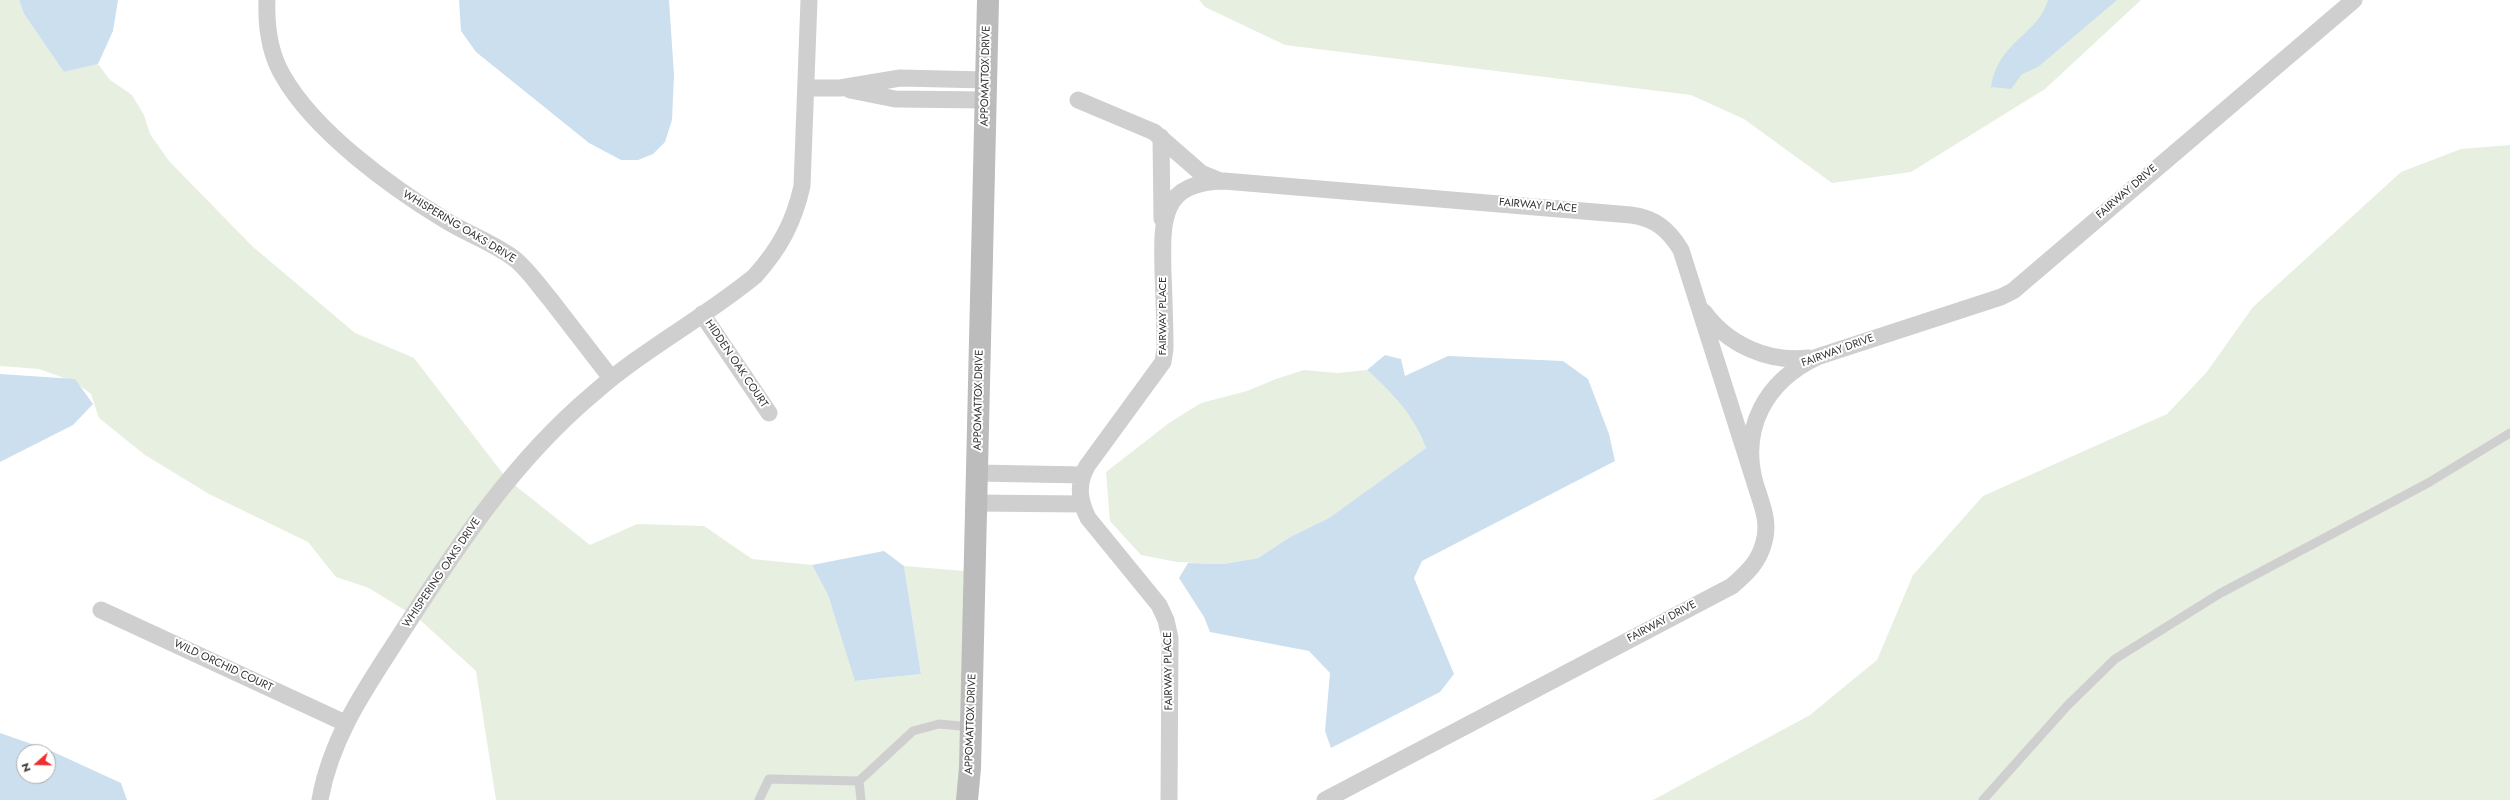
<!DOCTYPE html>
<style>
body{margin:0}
#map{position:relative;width:2510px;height:800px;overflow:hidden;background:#fff;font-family:Jost,sans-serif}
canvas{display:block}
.north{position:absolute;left:16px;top:744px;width:40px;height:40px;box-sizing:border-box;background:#fff;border:1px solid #adadad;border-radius:50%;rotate:250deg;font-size:11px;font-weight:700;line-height:16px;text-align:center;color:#323232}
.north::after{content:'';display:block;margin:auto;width:14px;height:18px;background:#ef2e2f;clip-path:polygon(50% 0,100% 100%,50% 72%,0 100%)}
</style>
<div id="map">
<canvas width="2510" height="800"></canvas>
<div class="north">N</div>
</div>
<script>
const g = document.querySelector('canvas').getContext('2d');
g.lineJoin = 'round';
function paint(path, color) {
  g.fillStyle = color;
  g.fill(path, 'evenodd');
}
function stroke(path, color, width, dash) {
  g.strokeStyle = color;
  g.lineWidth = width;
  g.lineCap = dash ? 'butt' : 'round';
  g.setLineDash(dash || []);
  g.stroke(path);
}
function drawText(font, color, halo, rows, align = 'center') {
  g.font = font + ' Jost,sans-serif';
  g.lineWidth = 4;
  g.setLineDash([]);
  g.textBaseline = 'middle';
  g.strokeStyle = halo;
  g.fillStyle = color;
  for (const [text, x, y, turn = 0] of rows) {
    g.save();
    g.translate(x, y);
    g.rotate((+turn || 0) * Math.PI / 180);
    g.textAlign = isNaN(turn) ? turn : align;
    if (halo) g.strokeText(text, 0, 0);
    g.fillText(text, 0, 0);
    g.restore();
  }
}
const green = new Path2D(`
 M0 0H19L24 14 64 72 98 64 110 80 132 95 144 115 150 134 169 161 252 246 355 333 414 358 507 479 590 545 637 524 704 526 752 559 812 565 828 595 856 681 921 674 904 566 964 571 960 768 957 800H496L476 671 419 619 369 588 336 577 308 542 209 494 145 455 99 418 91 394 75 382 39 369 0 366Z
 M1199 0H2141L2045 89 1911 172 1832 183 1744 119 1691 95 1285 45 1205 7Z
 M2510 145V800H1653L1810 715 1877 660 1913 575 1983 496 2167 414 2206 373 2253 307 2401 172 2461 149Z
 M1304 370 1337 373 1367 370 1393 394 1412 416 1426 448 1329 518 1290 537 1258 558 1224 564 1177 562 1141 555 1110 521 1106 472 1169 423 1201 403 1247 391 1276 379Z`);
const water = new Path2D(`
 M19 0H118L113 31 98 64 64 72 24 14Z
 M459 0H669L674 75 672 120 665 142 653 154 638 160H621L589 143 476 52 461 31Z
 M2048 0H2117L2038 67 2022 74 2011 89 1991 87C1998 41 2039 34 2048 0Z
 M1385 355 1401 359 1405 376 1448 356 1563 361 1588 379 1609 434 1615 461 1422 561 1414 578 1454 674 1440 692 1331 748 1325 731 1330 673 1309 651 1210 632 1204 617 1179 578 1188 563 1224 564 1258 558 1290 537 1329 518 1426 448C1413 413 1394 395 1367 370Z
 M0 374 75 379 93 404 73 425 0 462Z
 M884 551 904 566 921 674 855 681 828 595 812 565Z
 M0 733 49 750 121 783 127 800H0ZM24 752H48V776H24Z`);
const lane = new Path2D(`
 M859 781 861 800
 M759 800 769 779 859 781 913 731 939 724 971 727
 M1983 800 2067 706 2115 659 2219 594 2428 483 2510 433`);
const street = new Path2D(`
 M267 0C266 26 270 54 283 76 315 132 391 187 445 220 467 234 495 243 516 260 529 271 539 286 550 299 570 325 591 352 611 378
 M807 88H840L900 78 986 80
 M850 90 895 99 986 100
 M1078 100 1154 132 1201 173 1218 180
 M1161 137 1162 219
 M1704 312C1728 345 1769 363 1809 358
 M702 314 769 413
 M977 473 1082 475
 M976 503 1082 504
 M101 610 345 723
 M320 800C331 736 368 685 402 632 458 545 514 460 594 393 644 349 704 318 755 276 780 248 794 222 802 186L809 0
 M1169 800 1170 638 1166 620 1159 605 1088 518C1079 500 1077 484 1087 466L1163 362 1165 349C1165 324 1164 298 1163 273 1162 222 1159 182 1224 181L1631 215C1655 218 1669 230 1681 250L1755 483
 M1325 800 1732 586C1747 573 1759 562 1764 542 1770 521 1761 503 1755 483 1740 428 1766 381 1817 357L2001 297 2013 291 2354 0`);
const secondary = new Path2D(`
 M967 800 970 768 988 0`);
const streetNames = [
 ["APPOMATTOX DRIVE",986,76,-89],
 ["FAIRWAY DRIVE",2127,192,-41],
 ["FAIRWAY PLACE",1538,206,5],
 ["WHISPERING OAKS DRIVE",459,227,31],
 ["FAIRWAY PLACE",1163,316,-90],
 ["FAIRWAY DRIVE",1838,351,-20],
 ["HIDDEN OAK COURT",736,364,56],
 ["APPOMATTOX DRIVE",979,400,-89],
 ["WHISPERING OAKS DRIVE",442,573,-56],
 ["FAIRWAY DRIVE",1662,622,-28],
 ["WILD ORCHID COURT",223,666,25],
 ["FAIRWAY PLACE",1169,671,-91],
 ["APPOMATTOX DRIVE",971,724,-88]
];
paint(green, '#e7efe0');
paint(water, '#ccdfef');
stroke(lane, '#cfcfcf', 9);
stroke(street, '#cfcfcf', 17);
stroke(secondary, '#bcbcbc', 22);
drawText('11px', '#323232', '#fff', streetNames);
</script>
